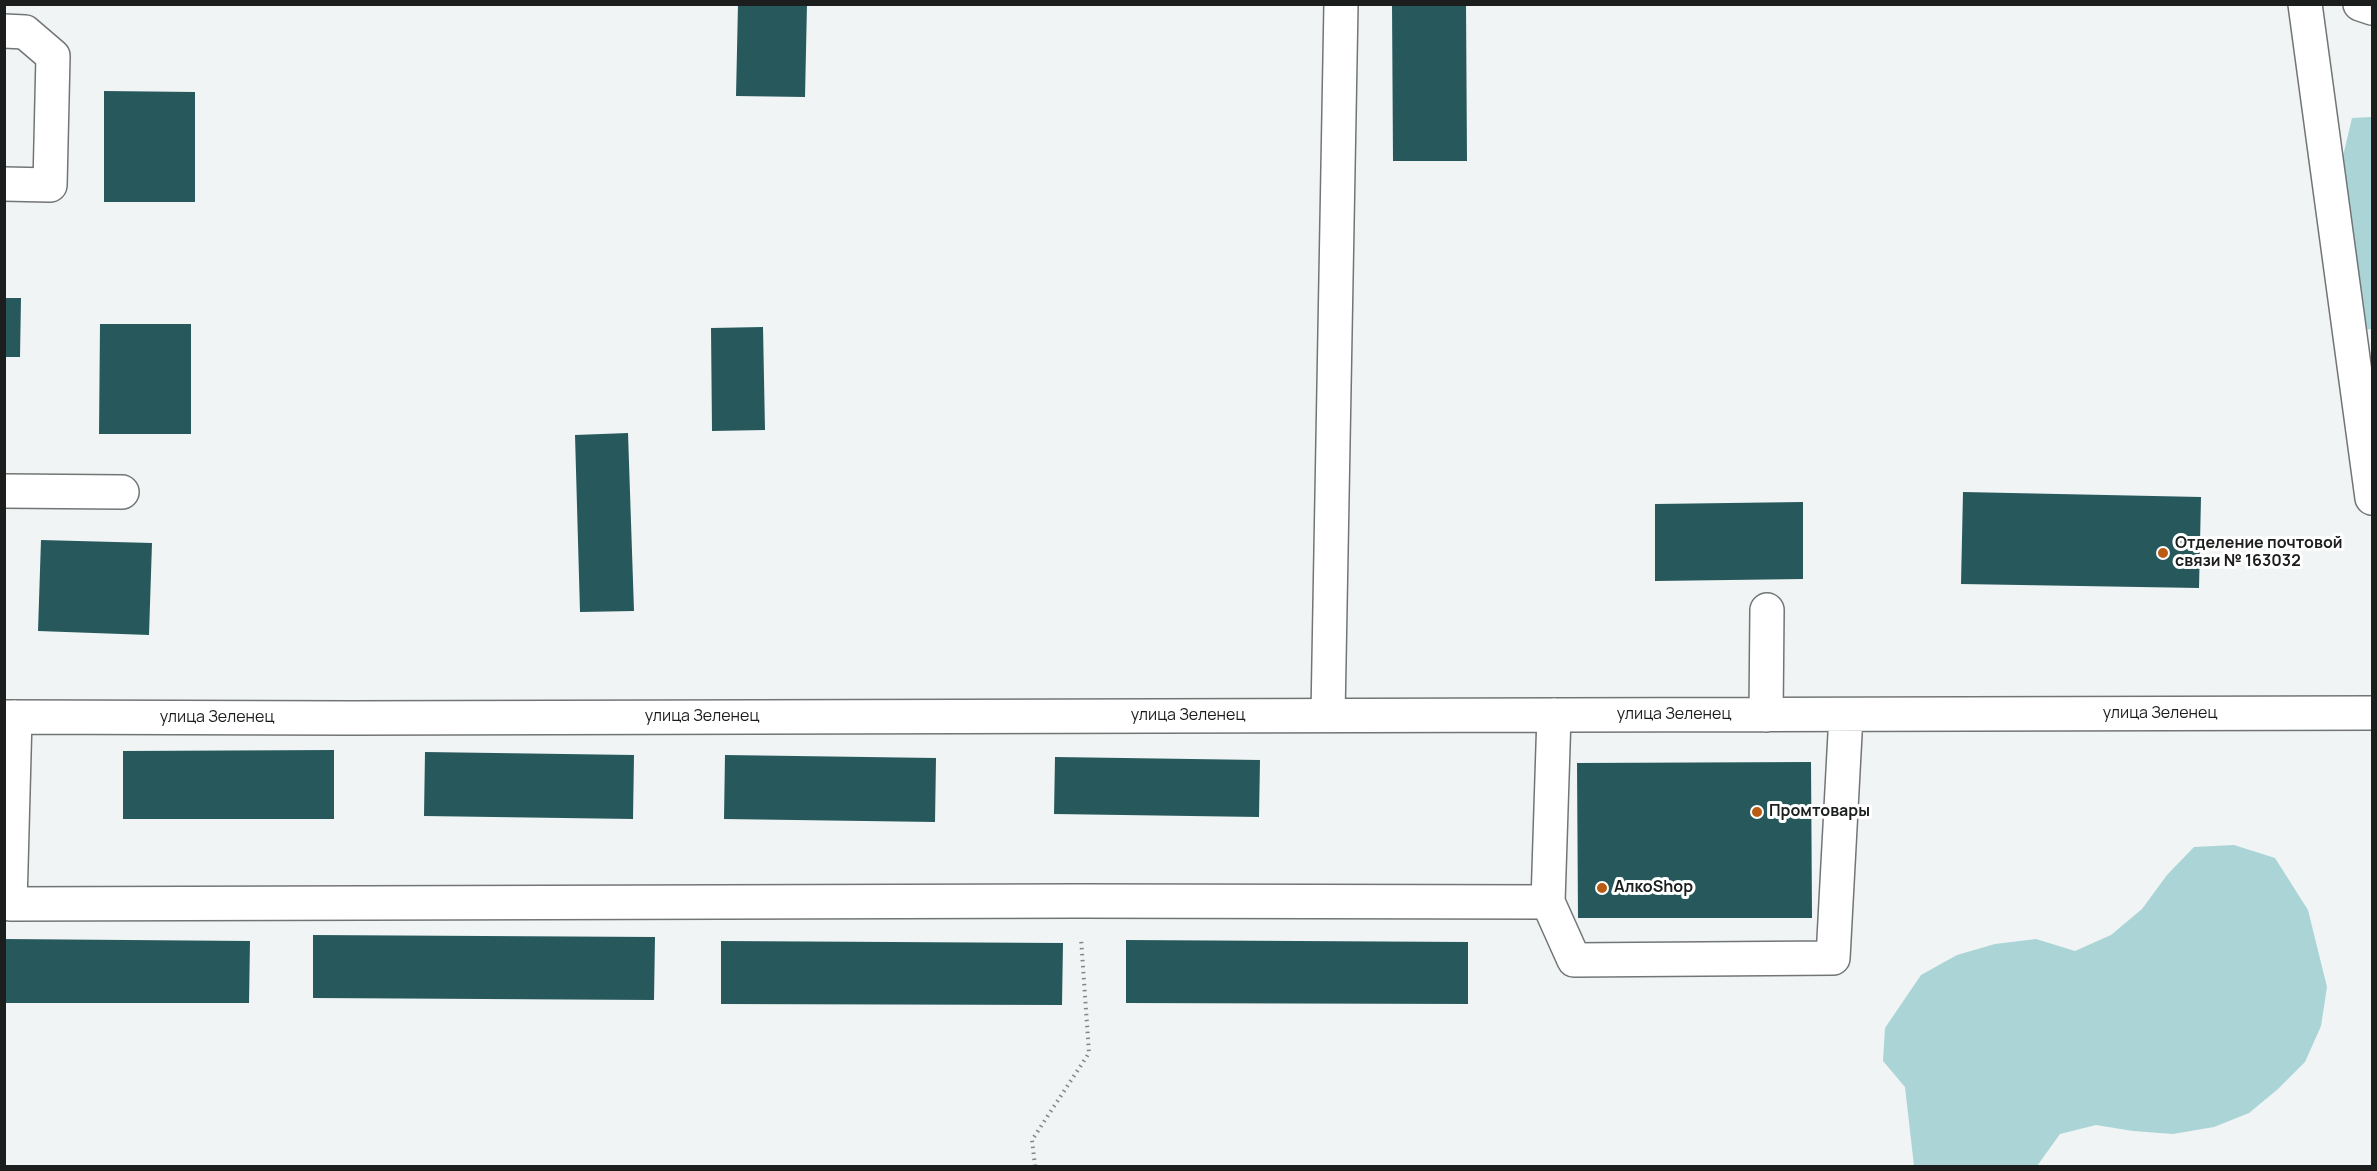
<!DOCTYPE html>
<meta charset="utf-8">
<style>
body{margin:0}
#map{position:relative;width:2377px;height:1171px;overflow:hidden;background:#f0f4f4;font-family:Manrope,sans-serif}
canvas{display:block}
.frame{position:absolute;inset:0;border:6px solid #1c1d1d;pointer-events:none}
</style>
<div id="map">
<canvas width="2377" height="1171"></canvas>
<div class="frame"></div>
</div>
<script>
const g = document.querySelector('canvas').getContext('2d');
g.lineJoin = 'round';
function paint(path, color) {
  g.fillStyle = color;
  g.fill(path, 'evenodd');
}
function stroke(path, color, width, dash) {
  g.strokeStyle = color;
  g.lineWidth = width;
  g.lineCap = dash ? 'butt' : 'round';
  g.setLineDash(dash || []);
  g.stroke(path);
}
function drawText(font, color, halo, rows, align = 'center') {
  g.font = font + ' Manrope,sans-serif';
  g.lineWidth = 6;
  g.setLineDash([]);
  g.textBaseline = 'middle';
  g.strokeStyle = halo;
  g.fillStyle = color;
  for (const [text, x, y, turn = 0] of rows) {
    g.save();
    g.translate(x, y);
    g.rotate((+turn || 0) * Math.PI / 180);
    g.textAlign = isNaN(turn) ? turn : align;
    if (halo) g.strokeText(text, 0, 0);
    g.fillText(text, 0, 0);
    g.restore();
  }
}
const green = new Path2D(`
 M2372 117V329L2361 330 2343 156 2352 118Z
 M2234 845 2275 858 2308 910 2327 987 2321 1026 2305 1062 2278 1089 2249 1113 2214 1127 2173 1134 2133 1131 2096 1125 2060 1134 2037 1166H1914L1905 1087 1883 1061 1885 1028 1921 975 1957 955 1995 944 2036 939 2075 951 2111 935 2142 909 2167 875 2194 847Z`);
const building = new Path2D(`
 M738 4H807L805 97 736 96Z
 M1392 4H1466L1467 161H1393Z
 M104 91 195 92V202H104Z
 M4 298H21L20 357H4Z
 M100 324H191V434H99Z
 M763 327 765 430 712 431 711 328Z
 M628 433 634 611 580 612 575 435Z
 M1963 492 2201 497 2199 588 1961 584Z
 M1803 502V579L1655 581V504Z
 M41 540 152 543 149 635 38 631Z
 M334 750V819H123V751Z
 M425 752 634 755 633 819 424 816Z
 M725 755 936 758 935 822 724 819Z
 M1055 757 1260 760 1259 817 1054 814Z
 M1811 762 1812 918H1578L1577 763Z
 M313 935 655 937 654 1000 313 998Z
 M4 939 250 941 249 1003H4Z
 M1126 940 1468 942V1004L1126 1003Z
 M721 941 1063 943 1062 1005 721 1004Z`);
const path = new Path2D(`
 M1035 1166 1032 1140 1089 1053 1081 938`);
const minor = new Path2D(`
 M2305 4 2372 498
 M2360 4 2372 8
 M4 31 25 32 53 56 50 185 4 184
 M4 491 122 492
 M1328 715 1341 4
 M1554 715 1548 902 1574 960 1833 958 1846 715
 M1766 715 1767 610
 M4 717 351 718 2372 713
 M15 717 10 904 1078 901 1548 902`);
const markers = [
 [2163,553,6,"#ba5b14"],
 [1757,812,6,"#ba5b14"],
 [1602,888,6,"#ba5b14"]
];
const poiNames = [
 ["Отделение почтовой",2175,544],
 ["связи № 163032",2175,562],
 ["Промтовары",1769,812],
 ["АлкоShop",1614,888]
];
const streetNames = [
 ["улица Зеленец",2160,714],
 ["улица Зеленец",1674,715],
 ["улица Зеленец",1188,716],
 ["улица Зеленец",702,717],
 ["улица Зеленец",217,718]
];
paint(green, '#aad4d6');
paint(building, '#27595c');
stroke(minor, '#727576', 36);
stroke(path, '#838686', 4, [1.5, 4.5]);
stroke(minor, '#fff', 33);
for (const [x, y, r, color] of markers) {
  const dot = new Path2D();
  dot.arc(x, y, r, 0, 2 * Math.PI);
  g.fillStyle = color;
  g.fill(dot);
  stroke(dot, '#fff', 2);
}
drawText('bold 16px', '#1c1d1d', '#fff', poiNames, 'left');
drawText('16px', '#1c1d1d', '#fff', streetNames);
</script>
